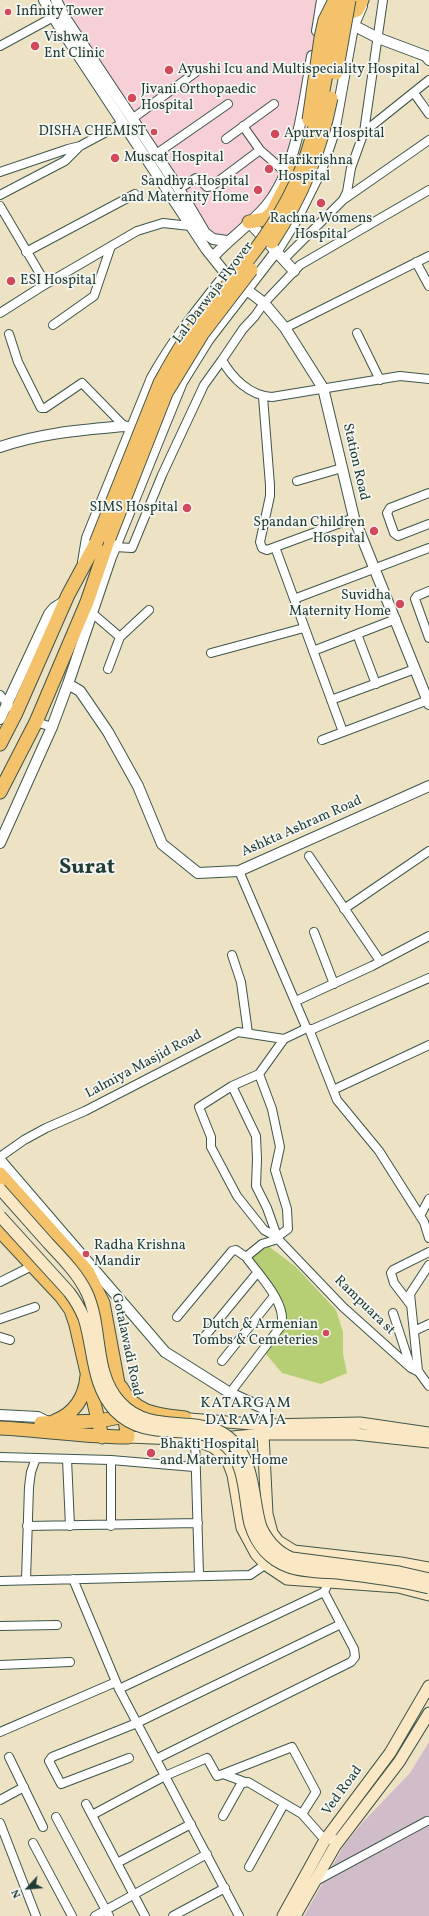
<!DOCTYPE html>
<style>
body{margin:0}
#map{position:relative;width:429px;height:1916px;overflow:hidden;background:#eee2c5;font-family:Vollkorn,serif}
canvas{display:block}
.north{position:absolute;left:8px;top:1868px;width:40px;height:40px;-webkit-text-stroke:3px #f6f6f2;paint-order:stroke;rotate:244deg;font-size:11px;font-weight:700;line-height:16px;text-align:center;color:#1f3d34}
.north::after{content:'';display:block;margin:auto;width:14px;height:18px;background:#1f3d34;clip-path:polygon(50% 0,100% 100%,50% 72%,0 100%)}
</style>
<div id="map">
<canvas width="429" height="1916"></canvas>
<div class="north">N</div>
</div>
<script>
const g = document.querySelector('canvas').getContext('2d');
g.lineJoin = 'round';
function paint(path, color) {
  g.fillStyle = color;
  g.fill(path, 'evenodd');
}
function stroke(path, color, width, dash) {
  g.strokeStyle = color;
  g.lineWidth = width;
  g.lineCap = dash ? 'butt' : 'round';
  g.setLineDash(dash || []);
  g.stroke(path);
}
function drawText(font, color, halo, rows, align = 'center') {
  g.font = font + ' Vollkorn,serif';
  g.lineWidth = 3.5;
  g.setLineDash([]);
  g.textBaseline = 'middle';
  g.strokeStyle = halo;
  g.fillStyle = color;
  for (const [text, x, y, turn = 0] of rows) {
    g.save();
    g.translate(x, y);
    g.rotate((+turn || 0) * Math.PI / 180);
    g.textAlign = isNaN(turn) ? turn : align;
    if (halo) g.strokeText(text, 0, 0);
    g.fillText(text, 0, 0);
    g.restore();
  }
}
const built = new Path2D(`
 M57 0H321L305 85 285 168 265 204 225 240 212 238Z`);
const industrial = new Path2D(`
 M429 1742V1916H304L343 1847 362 1823 410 1773Z`);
const green = new Path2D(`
 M267 1245 296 1267 336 1310 343 1332V1354L347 1373 321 1384 282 1373 265 1353 285 1318 249 1258Z`);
const minor = new Path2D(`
 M0 46 57 15
 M414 93 429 114
 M132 119 196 72
 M243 126 260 150 285 172
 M364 132 429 80
 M226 139 274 104
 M156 154 228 104
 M0 172 68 149 80 146
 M179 189 196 178 199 179 207 187 212 186 260 150
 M0 195 65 161 80 146 123 123
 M343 200 429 140
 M0 206 46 284
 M26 252 135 194
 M284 259 343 200 347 192 351 168 364 132 383 0
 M416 262 429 286
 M0 313 41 287 137 231 163 223 190 226
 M53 325 94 296 111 246
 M285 328 429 256
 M357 333 380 380
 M9 334 18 362 41 408H45L82 383 124 426
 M222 360 243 329 255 316 264 303 300 265 429 190
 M263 397 270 485V496L260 542 262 548 267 550 354 518
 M297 481 342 468
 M429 493 390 508 387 513 394 533 398 536 429 524
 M115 547 132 548 162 475 204 385 222 360C232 378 250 396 272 397L400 376 429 379
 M275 547 343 732
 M429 591 417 596 415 599 429 638
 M294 599 429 548
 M92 613 120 637
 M357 634 376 684
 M313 651 396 619
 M211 653 304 628
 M108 669 120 637 149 610
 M0 695 10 707
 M331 700 415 669
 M36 722 52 727
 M322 740 428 700
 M309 856 380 961
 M239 871 306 1027 309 1029H313L429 978
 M344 909 429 851
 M314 932 334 984
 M232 955 241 982 248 1033
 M296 1001 372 966 429 936
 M309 1029 337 1100 379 1151 424 1222 429 1238
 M259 1074 272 1109 280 1147 275 1170 287 1209 288 1229 277 1237 264 1230 237 1196 211 1147V1137L199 1107 232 1086 259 1074 284 1039
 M232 1086 256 1136 257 1159 256 1186 267 1208 278 1239 343 1307 411 1368 419 1372
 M333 1090 429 1045
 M0 1157 24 1140 46 1128 85 1111 238 1032 284 1039 307 1028
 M420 1216 429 1199
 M429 1265 410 1294 418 1371 429 1386
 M0 1282 32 1266
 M410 1304 394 1283 391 1273 393 1270 429 1252
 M393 1313 411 1368
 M177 1317 232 1251 236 1250 246 1257
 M0 1319 35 1307
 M414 1331 429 1324
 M205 1336 257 1273
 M0 1337 10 1340
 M222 1361 274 1296
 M230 1393 281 1326C288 1304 259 1275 246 1257L262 1244 278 1239
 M195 1440 199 1575
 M0 1457 111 1460 194 1467
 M67 1459 70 1526
 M27 1526 198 1523
 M111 1526V1460
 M73 1579 119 1689 239 1916
 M26 1580 29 1487 31 1472 36 1458
 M0 1581 250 1575 269 1562
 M0 1626 57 1625
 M0 1665 70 1662
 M119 1689 324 1592 326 1588
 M0 1732 116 1682
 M9 1757 43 1827
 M129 1758 61 1784 49 1761 52 1757 137 1723 341 1624
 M156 1759 351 1662 355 1657 354 1649 324 1592
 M223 1774 292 1747 316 1792 302 1814
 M0 1800 24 1787
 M86 1804 145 1916
 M92 1815 165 1776 207 1758 217 1776 223 1774 245 1782
 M223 1816 241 1784 248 1782 302 1814 325 1840 341 1839
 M56 1817 109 1916
 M0 1823 36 1916
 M33 1843 72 1916
 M117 1863 191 1824
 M249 1867 284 1804
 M314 1882 427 1821
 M95 1916 207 1854
 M173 1916 225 1888`);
const tertiary = new Path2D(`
 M44 0 57 23 206 249 226 274 264 303 285 328 323 388 354 518 429 704
 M56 0 64 16 179 189 205 233 213 239 227 241
 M349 23 378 38 426 56 429 60
 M317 31 322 0
 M249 222 294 271
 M213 257C229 239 250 225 266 206 297 170 304 102 312 56
 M0 447C41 433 81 430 124 426L132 428
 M83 562 87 538 152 378C173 340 199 308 226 274
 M68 684 80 691 108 732 138 786 162 844 198 873 239 871 429 786
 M0 719 49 614 54 608 65 601
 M0 843 52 727 68 684 111 557 182 382 208 340 278 249 296 220 321 170 334 132 353 27 362 6
 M0 1160 165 1352 230 1393 265 1409V1425
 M0 1415 38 1417 50 1423`);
const secondary = new Path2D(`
 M177 1418 265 1425 360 1423 429 1433
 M264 1428 263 1434 267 1514 272 1533 278 1541 294 1551 401 1563 429 1568
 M128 1437 201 1440
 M222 1438 263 1434H355L429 1442
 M195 1440 213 1447 223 1455 229 1464 233 1475 242 1528 256 1554 266 1565 287 1579 398 1587 429 1595
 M283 1916 325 1840 390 1753 429 1686
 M295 1916 335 1846 399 1762 429 1713`);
const trunk = new Path2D(`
 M337 12 349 13 357 10 362 0
 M249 222 265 219 272 213 297 164
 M0 744 16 713 68 595 96 543
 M0 792 36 722 87 602 109 538
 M0 1174 87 1271 103 1303 128 1437C85 1437 43 1430 0 1428
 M0 1231 61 1296 71 1310 76 1325 102 1437
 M121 1387C135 1414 158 1415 185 1418
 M55 1421C75 1413 85 1397 87 1376
 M41 1423 99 1421 125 1416`);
const secondaryBridge = new Path2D(`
 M0 1189C16 1207 32 1225 48 1243 63 1259 78 1274 87 1293 103 1328 93 1373 120 1402 158 1444 217 1400 245 1459 255 1480 254 1506 261 1527 268 1542 277 1552 292 1558L399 1572 429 1579
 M0 1216 69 1292C75 1300 80 1308 84 1318 94 1349 91 1385 115 1411 149 1446 196 1418 227 1447 246 1466 244 1499 250 1524 256 1544 269 1560 289 1567 303 1572 322 1572 337 1573 368 1577 398 1580 429 1588`);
const trunkBridge = new Path2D(`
 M336 73 349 0
 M309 120 321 38 325 20 335 0
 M272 242C302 196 320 152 331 98
 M109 538 166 393 202 334 251 270
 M96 543 160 383C170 365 180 346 193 329 228 282 270 240 295 185 322 126 326 63 340 0`);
const markers = [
 [8,12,4,"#d1495b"],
 [35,46,5,"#d1495b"],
 [169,70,5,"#d1495b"],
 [132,98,5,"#d1495b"],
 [154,132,4,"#d1495b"],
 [275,134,5,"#d1495b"],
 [115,158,5,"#d1495b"],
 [269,169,5,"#d1495b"],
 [258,190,5,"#d1495b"],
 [321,203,5,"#d1495b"],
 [11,281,5,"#d1495b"],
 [187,508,5,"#d1495b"],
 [374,531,5,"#d1495b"],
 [400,604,5,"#d1495b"],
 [86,1254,4,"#d1495b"],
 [326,1333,4,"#d1495b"],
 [151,1453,5,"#d1495b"]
];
const poiNames = [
 ["Infinity Tower",16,12],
 ["Vishwa",44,38],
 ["Ent Clinic",44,54],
 ["Ayushi Icu and Multispeciality Hospital",178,70],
 ["Jivani Orthopaedic",141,90],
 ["Hospital",141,106],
 ["DISHA CHEMIST",146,132,"right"],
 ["Apurva Hospital",284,134],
 ["Muscat Hospital",124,158],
 ["Harikrishna",278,161],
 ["Hospital",278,177],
 ["Sandhya Hospital",249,182,"right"],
 ["and Maternity Home",249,198,"right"],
 ["Rachna Womens",321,219,"center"],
 ["Hospital",321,235,"center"],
 ["ESI Hospital",20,281],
 ["SIMS Hospital",178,508,"right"],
 ["Spandan Children",365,523,"right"],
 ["Hospital",365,539,"right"],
 ["Suvidha",391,596,"right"],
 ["Maternity Home",391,612,"right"],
 ["Radha Krishna",94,1246],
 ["Mandir",94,1262],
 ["Dutch & Armenian",318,1325,"right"],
 ["Tombs & Cemeteries",318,1341,"right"],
 ["Bhakti Hospital",160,1445],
 ["and Maternity Home",160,1461]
];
const streetNames = [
 ["Lal Darwaja Flyover",214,293,-53],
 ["Station Road",355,462,77],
 ["Ashkta Ashram Road",302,827,-24],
 ["Lalmiya Masjid Road",144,1065,-28],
 ["Rampuara st",364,1306,44],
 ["Gotalawadi Road",126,1345,78],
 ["Ved Road",343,1791,-54]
];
const neighbourhoodNames = [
 ["KATARGAM",246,1404],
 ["DARAVAJA",246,1421]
];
const townNames = [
 ["Surat",87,869]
];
paint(built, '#f6cfd7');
paint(industrial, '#d1bdc9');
paint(green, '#b7cf74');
stroke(minor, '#3e564a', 10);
stroke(tertiary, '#3e564a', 12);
stroke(secondary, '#3e564a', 13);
stroke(trunk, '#3e564a', 15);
stroke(minor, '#fff', 8);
stroke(tertiary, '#fff', 10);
stroke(secondary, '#fae7c3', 11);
stroke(trunk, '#f3c26a', 13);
stroke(secondaryBridge, '#3e564a', 13, []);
stroke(trunkBridge, '#3e564a', 15, []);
stroke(secondaryBridge, '#fae7c3', 11);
stroke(trunkBridge, '#f3c26a', 13);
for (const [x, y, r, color] of markers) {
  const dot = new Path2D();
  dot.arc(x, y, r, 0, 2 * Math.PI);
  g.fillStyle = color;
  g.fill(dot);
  stroke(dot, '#f6f6f2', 1.5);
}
drawText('14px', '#1f3d34', '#f6f6f2', poiNames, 'left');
drawText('14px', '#1f3d34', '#f6f6f2', streetNames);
g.letterSpacing = '1px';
drawText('15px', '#1f3d34', '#f6f6f2', neighbourhoodNames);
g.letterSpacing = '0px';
drawText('bold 22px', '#1f3d34', '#f6f6f2', townNames);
</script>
